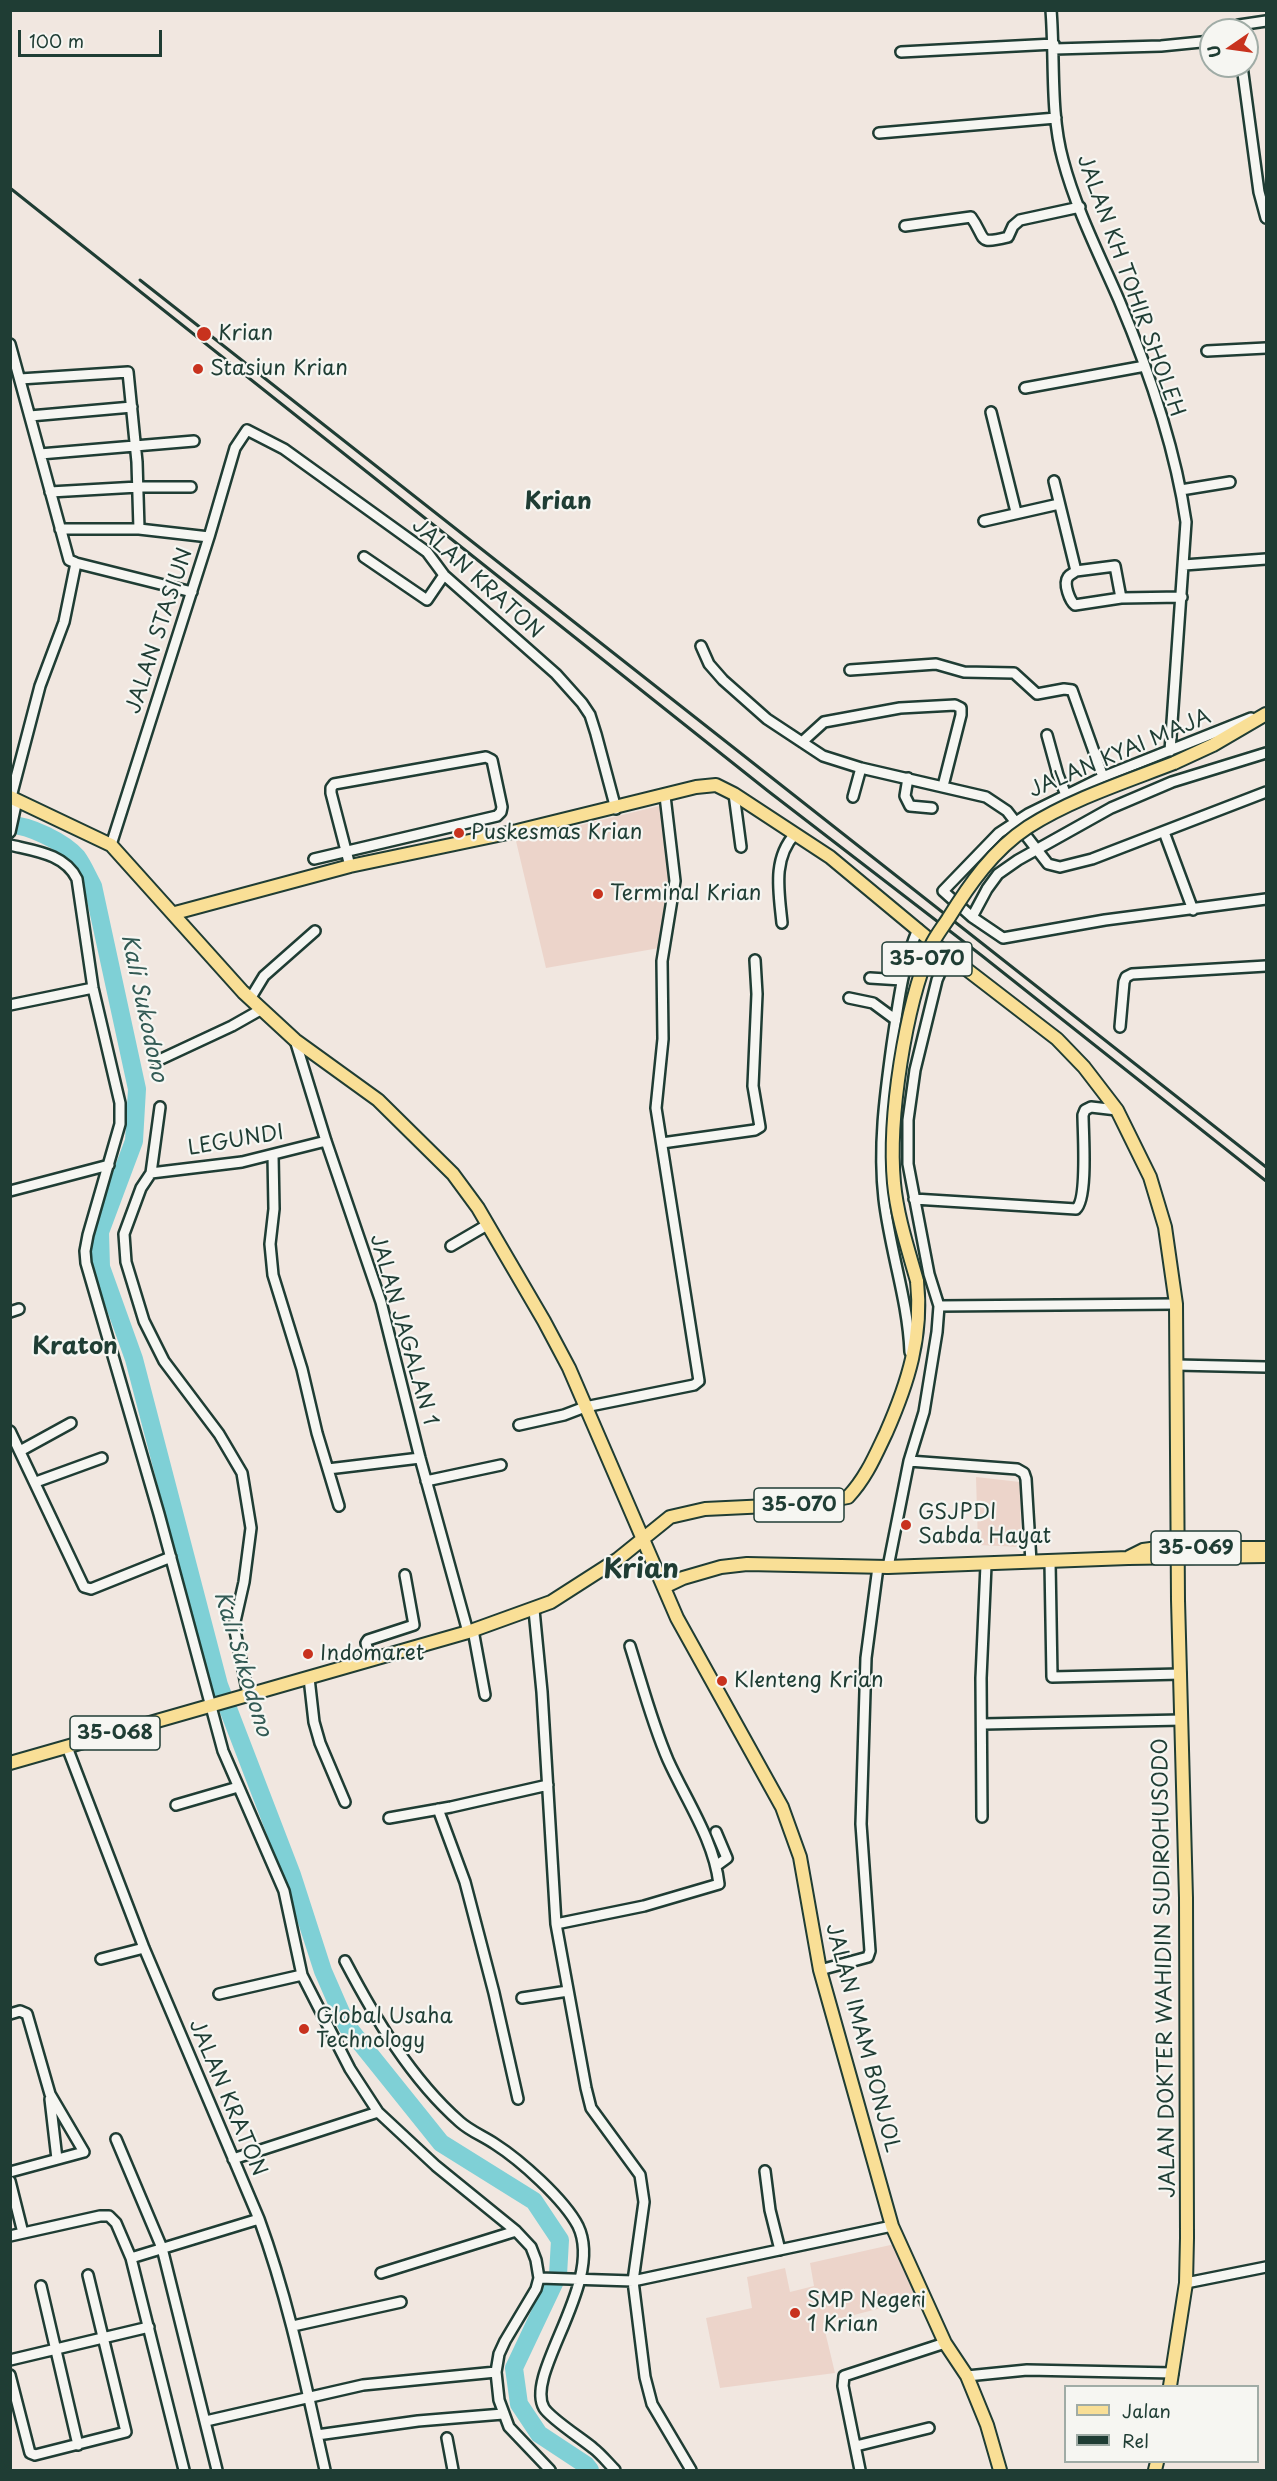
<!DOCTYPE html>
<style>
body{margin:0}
#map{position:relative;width:1277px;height:2481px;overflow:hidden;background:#f1e7e0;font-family:"Playpen Sans",sans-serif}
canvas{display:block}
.frame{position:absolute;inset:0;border:12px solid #1f3d34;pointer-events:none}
.legend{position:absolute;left:1064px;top:2385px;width:195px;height:78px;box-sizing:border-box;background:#f6f6f2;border:2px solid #a0aca6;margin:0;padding:8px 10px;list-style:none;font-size:18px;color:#1f3d34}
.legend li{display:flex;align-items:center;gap:12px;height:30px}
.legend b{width:30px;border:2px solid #a0aca6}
.north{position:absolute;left:1199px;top:18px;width:60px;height:60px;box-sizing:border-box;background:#f6f6f2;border:2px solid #a0aca6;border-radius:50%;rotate:257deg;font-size:16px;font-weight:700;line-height:24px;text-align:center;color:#1f3d34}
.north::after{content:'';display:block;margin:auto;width:21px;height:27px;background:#c8321e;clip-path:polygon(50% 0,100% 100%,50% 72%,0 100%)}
.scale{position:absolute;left:18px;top:30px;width:144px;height:27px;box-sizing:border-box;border:3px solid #1f3d34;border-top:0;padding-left:8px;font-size:18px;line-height:21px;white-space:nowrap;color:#1f3d34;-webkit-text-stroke:4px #f6f6f2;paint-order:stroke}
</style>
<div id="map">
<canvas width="1277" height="2481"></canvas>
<div class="frame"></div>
<ul class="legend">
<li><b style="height:8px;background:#f9df96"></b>Jalan</li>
<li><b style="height:8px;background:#1f3d34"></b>Rel</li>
</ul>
<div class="north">U</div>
<div class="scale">100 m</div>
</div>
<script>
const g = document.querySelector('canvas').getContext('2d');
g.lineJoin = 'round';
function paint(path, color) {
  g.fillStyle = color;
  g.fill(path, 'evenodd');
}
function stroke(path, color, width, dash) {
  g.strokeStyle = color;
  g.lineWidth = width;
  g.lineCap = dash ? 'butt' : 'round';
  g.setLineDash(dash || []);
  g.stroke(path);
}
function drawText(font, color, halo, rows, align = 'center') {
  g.font = font + ' "Playpen Sans",sans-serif';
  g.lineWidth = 4.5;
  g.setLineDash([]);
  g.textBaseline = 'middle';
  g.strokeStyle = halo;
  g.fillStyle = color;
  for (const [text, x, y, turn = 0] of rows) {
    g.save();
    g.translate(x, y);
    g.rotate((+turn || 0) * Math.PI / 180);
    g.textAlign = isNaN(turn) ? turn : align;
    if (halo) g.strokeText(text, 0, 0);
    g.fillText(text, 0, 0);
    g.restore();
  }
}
const built = new Path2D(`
 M667 804 674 860 659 948 546 968 516 841Z
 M976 1477 1020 1482 1021 1547 978 1545Z
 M895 2244 916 2299 823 2323 835 2373 720 2388 706 2318 752 2308 747 2277 785 2268 790 2292 814 2286 810 2263Z`);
const river = new Path2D(`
 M10 825C29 825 64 842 77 857 83 865 88 877 93 886L137 1089 134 1141 100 1232 101 1267 134 1359 219 1685 292 1875 323 1971 347 2026 441 2143 534 2201 560 2240 558 2275 514 2368 519 2404 539 2434 586 2465 590 2470`);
const minor = new Path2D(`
 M1051 10C1055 60 1050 113 1063 160 1076 209 1099 254 1119 300 1149 371 1175 446 1186 522L1170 751
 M1238 30 1239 25 1266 21
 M1054 49 1161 46 1211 41
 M901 52 1054 44
 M1242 66 1259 192 1266 218
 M879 133 1056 118
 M905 226 971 217C987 239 976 245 1008 237L1013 226 1020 220 1080 207
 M10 344 69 560 76 563 192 592
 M1207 351 1266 348
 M20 379 128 372 137 462 139 529
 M1025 388 1145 366
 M991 412 1016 512
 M30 416 132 407
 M40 454 194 441
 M1054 481 1076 571 1115 566 1121 598
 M1181 490 1230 482
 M50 492 138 487H191
 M984 521 1059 504
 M60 529H139L209 537
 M364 557 427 600 444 575
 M1184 565 1266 559
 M1076 571C1074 573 1070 574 1068 577 1063 584 1070 601 1075 605L1121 598 1182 597
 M701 646 709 664 723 680 767 719 823 756 861 768 986 797 1007 811 1048 864 1060 867 1092 859 1266 792
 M850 670 936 664 964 672 1014 673 1037 694 1064 689 1072 690 1103 777
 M1251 718 1103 777 1028 814 999 833 943 891 972 917 1003 938 1105 920 1266 899
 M1047 735 1058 775 1066 795
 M802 742 824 722 900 708 955 705 961 708V715L943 786
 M908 778 905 796 910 806 932 808
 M734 794 741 847
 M11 797 40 686 64 622 76 563
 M853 797 861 768
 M10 832 17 800
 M1164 832 1193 910
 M10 845C35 851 65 854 77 879L93 988 120 1103V1124L88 1235 85 1251 86 1263 159 1514 223 1751 284 1891 302 1975 350 2069 378 2112 436 2166 516 2231 531 2247 536 2260 539 2278 536 2289 505 2341 499 2354 496 2372 499 2400 509 2427 550 2470
 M111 845 209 537 235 448 247 430 284 449 427 552 444 575 556 674 582 703 590 715 596 734 616 809
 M314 859 497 816 501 812 502 807 492 760 486 757 334 784 331 788V793L350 866
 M972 917 987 889 998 874 1018 860 1111 808 1172 782 1266 753
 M782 923C779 892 772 859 795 834
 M870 978 902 980
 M849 998 873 1003 896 1020
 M250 999 264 976 315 931
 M10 1005 93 988
 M1120 1027 1124 982 1126 977 1132 974 1266 966
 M295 1040 326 1141 381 1302 420 1458 468 1632
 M157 1061 232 1026 262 1009
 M160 1107 151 1173 141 1188 124 1234 126 1262 144 1321 164 1361 219 1434 242 1473 251 1528 244 1582 234 1626 248 1694
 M662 1143 755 1130 760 1127 753 1086 757 994 755 960
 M273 1155 274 1209 270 1244 273 1275 302 1369 317 1433 339 1506
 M151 1173 242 1162 326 1141
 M10 1191 109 1165
 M914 1199 1076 1209C1088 1199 1083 1132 1083 1115L1085 1110 1091 1107 1117 1110
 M451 1246 487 1225
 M939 1306 1176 1304
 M10 1312 19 1309
 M910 1352C908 1300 890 1251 884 1199 878 1147 885 1096 892 1045 898 1006 902 966 918 929
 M1176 1365 1266 1367
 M519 1425 564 1415 585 1407 694 1385 699 1381 656 1108 663 1039 662 961 675 881 665 796
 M10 1431 84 1587 91 1589 171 1557
 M20 1451 71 1423
 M909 1461 1017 1469 1024 1473 1026 1479 1031 1562
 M328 1469 420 1458
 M426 1481 501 1465
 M36 1482 102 1458
 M1050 1562 1052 1677 1181 1674
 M888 1567 909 1461 924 1412 937 1332 939 1306 929 1274 908 1164V1120L915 1070 937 980 948 955
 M534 1610 542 1692 556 1924 586 2088 591 2108 640 2175 644 2202 633 2281 645 2377 652 2404 691 2470
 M473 1630 485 1695
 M370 1660 366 1643 368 1640 414 1625 405 1575
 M309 1678 314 1722 320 1743 345 1802
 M983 1724 1182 1720
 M67 1747 144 1948 259 2219C289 2301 306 2386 325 2470
 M176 1805 238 1787
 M438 1809 465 1882 494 1993 518 2099
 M982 1817 981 1678 986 1565
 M389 1818 451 1807 548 1785
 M716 1866 727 1858 716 1832
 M556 1924 644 1906 719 1884C714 1840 686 1800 668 1760 652 1723 642 1684 630 1646
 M101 1959 144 1948
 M345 1961C375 2018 411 2079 460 2122 470 2131 483 2136 495 2144 520 2160 564 2199 578 2226 605 2282 524 2374 544 2408 551 2419 581 2438 593 2448 601 2454 608 2463 615 2470
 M820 1970 868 1957 870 1951 861 1824 866 1658 878 1567
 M219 1994 302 1975
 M522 1998 568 1991
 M10 2014 20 2011 27 2014 50 2094 84 2152 10 2172
 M50 2099 57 2159
 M116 2139 162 2248 217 2470
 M233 2159 378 2112
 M765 2171 770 2210 780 2250
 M10 2181 23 2233
 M10 2236 100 2216H109L116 2223 131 2258 184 2470
 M131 2258 259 2219
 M381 2273 516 2231
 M539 2278 633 2281 892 2226
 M1186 2283 1266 2267
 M41 2286 78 2445
 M293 2326 401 2302
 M10 2360 149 2327
 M10 2375 30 2453 35 2455 126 2432 88 2275
 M967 2376 1027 2370 1173 2373
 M206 2421 363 2385 496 2372
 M317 2435 418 2421 503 2414
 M447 2438 453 2470
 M856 2446 929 2428
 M860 2470 843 2386 844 2376 945 2343`);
const major = new Path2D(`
 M1174 763 1213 745 1266 714
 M10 797 111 845 243 992 295 1040 378 1100 453 1174 478 1208 544 1321 569 1368 677 1618 782 1807 800 1857 820 1970 892 2226 945 2343 967 2376 987 2425 1000 2470
 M175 913 350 866 517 831 696 787 716 785 734 794 830 857 948 955 1057 1039 1084 1067 1117 1110 1150 1177 1165 1227 1176 1304 1178 1600 1186 1898 1187 2238 1186 2283 1170 2386
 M1129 1557 1143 1550 1158 1548H1266
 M664 1587 683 1578 721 1567 747 1564 888 1567 1128 1558 1266 1556
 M10 1763 468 1632 551 1602 618 1559 670 1517 705 1509 810 1504 848 1497C866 1478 875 1456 886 1433 908 1383 923 1336 917 1281
 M1155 2470 1157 2462`);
const rail = new Path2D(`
 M10 188 768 791 981 955 1266 1181
 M140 280 1266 1167`);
const majorBridge = new Path2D(`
 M917 1281C908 1249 897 1216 894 1183 888 1117 905 1008 931 946 935 937 942 928 948 919 969 885 993 850 1028 827 1072 799 1125 782 1174 763`);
const markers = [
 [204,334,8,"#c8321e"],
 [198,369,6,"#c8321e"],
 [459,833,6,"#c8321e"],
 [598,894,6,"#c8321e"],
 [906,1525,6,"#c8321e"],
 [308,1654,6,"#c8321e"],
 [722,1681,6,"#c8321e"],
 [304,2029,6,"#c8321e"],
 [795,2313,6,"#c8321e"]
];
const shields = [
 [927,959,90],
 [799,1505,90],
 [1196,1548,90],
 [115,1733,90]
];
const shieldNames = [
 ["35-070",927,959],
 ["35-070",799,1505],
 ["35-069",1196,1548],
 ["35-068",115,1733]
];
const streetNames = [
 ["JALAN KH TOHIR SHOLEH",1130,286,70],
 ["JALAN KRATON",477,579,42],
 ["JALAN STASIUN",160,631,-72],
 ["JALAN KYAI MAJA",1120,754,-23],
 ["LEGUNDI",236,1141,-10],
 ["JALAN JAGALAN 1",403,1330,74],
 ["JALAN DOKTER WAHIDIN SUDIROHUSODO",1165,1968,-91],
 ["JALAN IMAM BONJOL",862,2038,75],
 ["JALAN KRATON",227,2098,67]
];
const poiNames = [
 ["Krian",218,334],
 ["Stasiun Krian",210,369],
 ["Puskesmas Krian",471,833],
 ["Terminal Krian",610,894],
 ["GSJPDI",918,1513],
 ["Sabda Hayat",918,1537],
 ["Indomaret",320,1654],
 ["Klenteng Krian",734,1681],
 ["Global Usaha",316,2017],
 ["Technology",316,2041],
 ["SMP Negeri",807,2301],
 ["1 Krian",807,2325]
];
const waterNames = [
 ["Kali Sukodono",143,1008,78],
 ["Kali Sukodono",242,1664,73]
];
const quarterNames = [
 ["Krian",558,502],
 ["Kraton",75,1347]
];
const districtNames = [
 ["Krian",641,1571]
];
paint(built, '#ecd4ca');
stroke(river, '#7fd0d6', 18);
stroke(minor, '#1f3d34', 14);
stroke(major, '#1f3d34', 16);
stroke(minor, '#f6f6f2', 9);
stroke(major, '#f9df96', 12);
stroke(rail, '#1f3d34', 3);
stroke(majorBridge, '#1f3d34', 16, []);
stroke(majorBridge, '#f9df96', 12);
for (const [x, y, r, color] of markers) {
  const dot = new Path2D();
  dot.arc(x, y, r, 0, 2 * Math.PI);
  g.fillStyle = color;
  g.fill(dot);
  stroke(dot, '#f6f6f2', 2);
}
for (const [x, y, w] of shields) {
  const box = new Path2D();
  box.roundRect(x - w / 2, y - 17, w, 34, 4.5);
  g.fillStyle = '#f6f6f2';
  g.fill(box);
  stroke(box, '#1f3d34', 1.5);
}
drawText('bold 20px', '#1f3d34', null, shieldNames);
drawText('21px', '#1f3d34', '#f6f6f2', streetNames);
drawText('21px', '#1f3d34', '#f6f6f2', poiNames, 'left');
drawText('italic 22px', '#325a54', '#f6f6f2', waterNames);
drawText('bold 24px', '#1f3d34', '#f6f6f2', quarterNames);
drawText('bold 27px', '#1f3d34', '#f6f6f2', districtNames);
</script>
